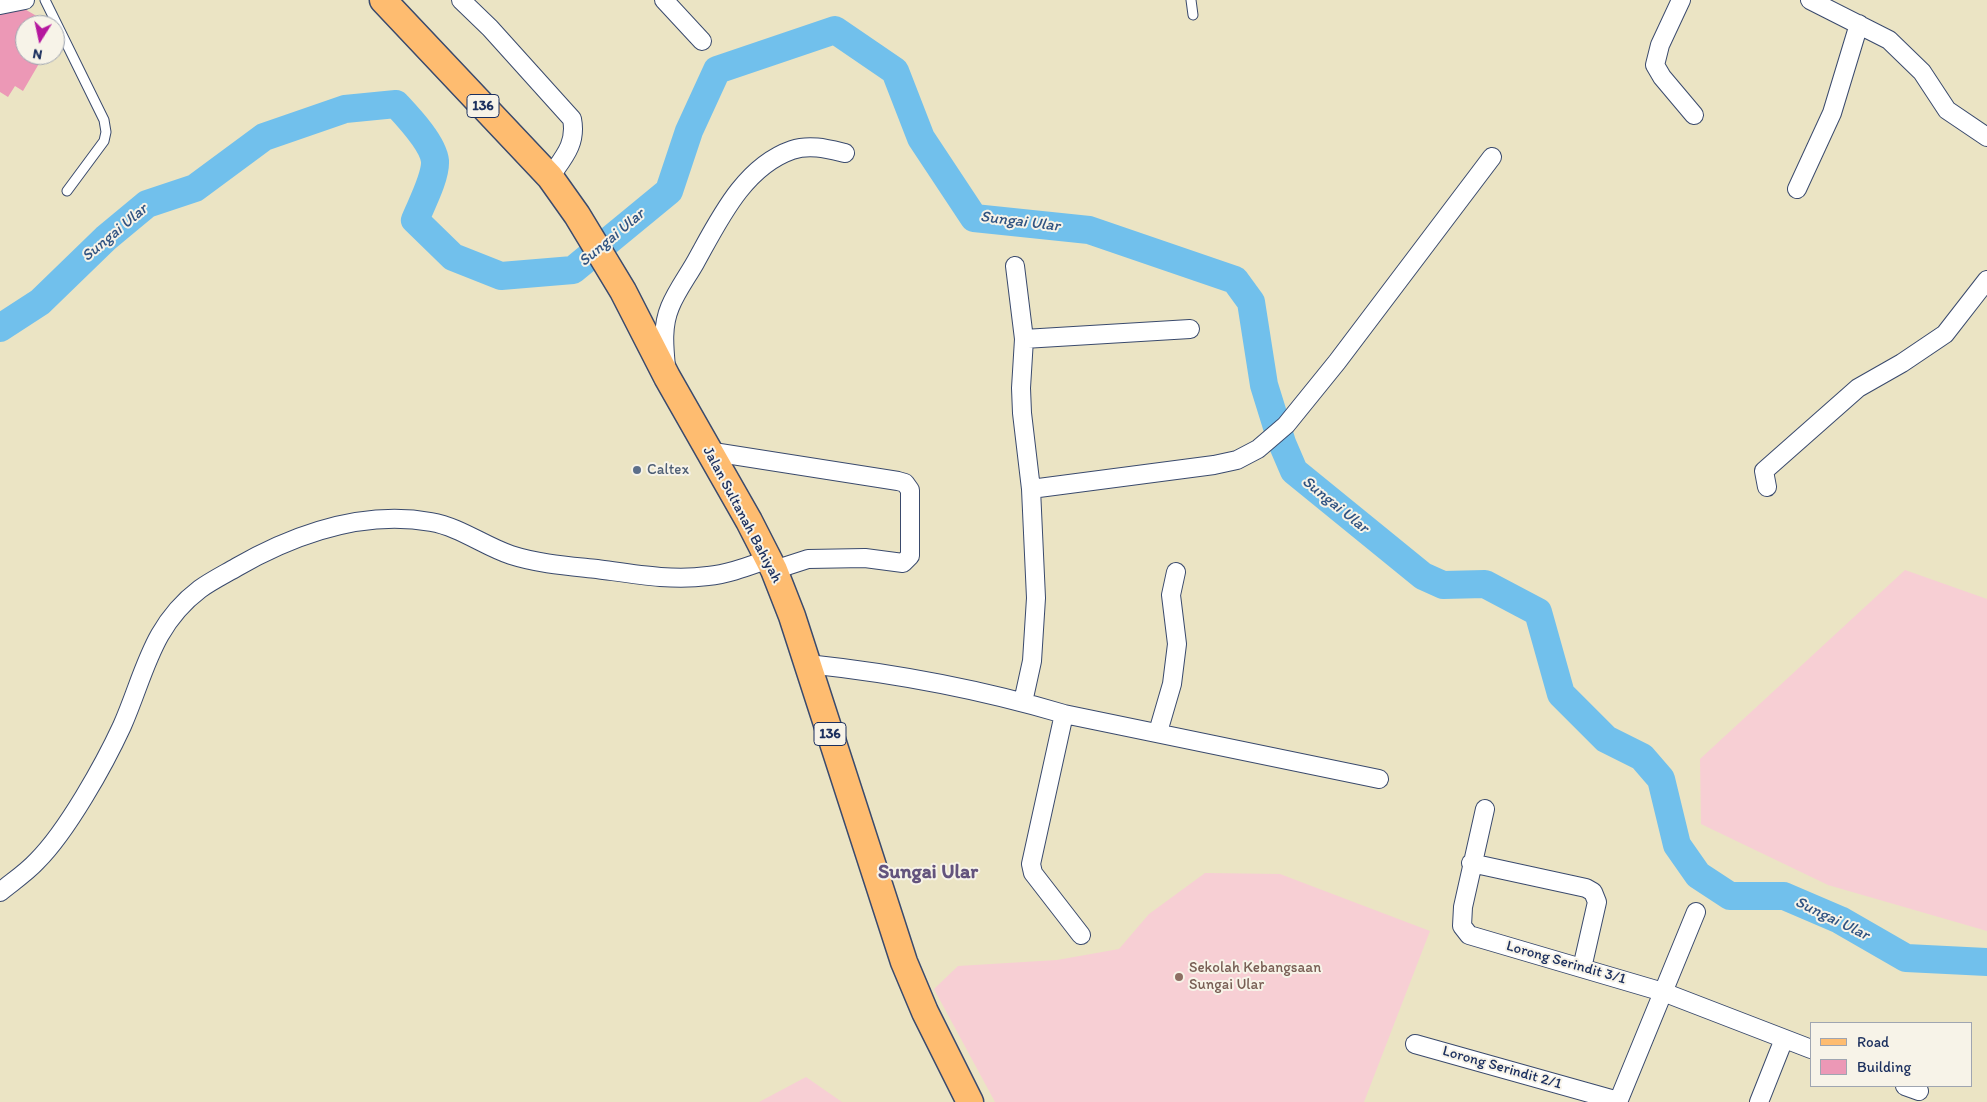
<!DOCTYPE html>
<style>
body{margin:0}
#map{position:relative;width:1987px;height:1102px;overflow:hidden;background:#ebe4c4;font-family:Itim,sans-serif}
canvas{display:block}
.legend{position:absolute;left:1810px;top:1022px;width:162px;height:65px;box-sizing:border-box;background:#f7f3e8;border:1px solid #9fa5b1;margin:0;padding:6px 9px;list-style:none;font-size:15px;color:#1b2f5e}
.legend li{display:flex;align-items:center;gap:10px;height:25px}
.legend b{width:25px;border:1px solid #9fa5b1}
.north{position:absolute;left:15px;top:15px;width:50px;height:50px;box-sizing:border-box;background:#f7f3e8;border:1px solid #9fa5b1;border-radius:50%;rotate:190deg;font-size:14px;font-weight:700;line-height:20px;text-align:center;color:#1b2f5e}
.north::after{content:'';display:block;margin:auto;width:18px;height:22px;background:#b5179e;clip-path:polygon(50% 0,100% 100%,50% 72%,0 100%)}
</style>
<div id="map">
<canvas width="1987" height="1102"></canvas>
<ul class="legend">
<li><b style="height:6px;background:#febc70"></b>Road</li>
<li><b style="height:14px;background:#ec98b6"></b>Building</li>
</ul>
<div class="north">N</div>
</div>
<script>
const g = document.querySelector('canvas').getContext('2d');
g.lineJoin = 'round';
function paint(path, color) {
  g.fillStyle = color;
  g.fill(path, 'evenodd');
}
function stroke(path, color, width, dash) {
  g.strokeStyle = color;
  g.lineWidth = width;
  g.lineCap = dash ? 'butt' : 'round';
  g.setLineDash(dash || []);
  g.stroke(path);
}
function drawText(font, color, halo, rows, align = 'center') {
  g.font = font + ' Itim,sans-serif';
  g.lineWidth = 4;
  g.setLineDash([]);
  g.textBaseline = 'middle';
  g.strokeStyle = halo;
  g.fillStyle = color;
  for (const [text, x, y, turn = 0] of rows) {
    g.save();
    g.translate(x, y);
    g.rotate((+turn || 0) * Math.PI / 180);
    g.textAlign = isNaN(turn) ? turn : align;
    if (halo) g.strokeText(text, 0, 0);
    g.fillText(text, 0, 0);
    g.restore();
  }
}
const built = new Path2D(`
 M1905 570 1987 599V931L1828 885 1701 824 1700 759Z
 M1205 873 1280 874 1430 931 1364 1102H995L934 989 958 966 1057 960 1119 949 1149 914Z
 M806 1077 842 1102H759Z`);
const river = new Path2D(`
 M0 328 40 302 106 238 147 204 195 188 264 137 345 109 396 104C408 117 433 143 435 161 436 177 421 205 415 220L453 257 501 276 573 270 669 191 689 131 717 70 835 30 895 71 921 138 974 218 1089 230 1235 280 1251 302 1264 385 1282 443 1294 471 1423 576 1443 585 1485 584 1538 612 1561 694 1606 739 1642 757 1661 779 1677 845 1698 875 1730 896H1784L1840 920 1906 958 1987 962`);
const building = new Path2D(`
 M16 4 40 18 36 25H25V55H44L23 91 15 86 8 97 0 92V7Z`);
const lane = new Path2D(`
 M45 0 104 120 106 132 104 141 67 191
 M1191 0 1193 15`);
const street = new Path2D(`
 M461 0 490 28 572 119C577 144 563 158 550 177
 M664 0 702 41
 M1681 0 1660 45 1655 65 1662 77 1694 115
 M1810 0 1889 40 1922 72 1947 110 1987 137
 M0 5 25 0
 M1797 189 1832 113 1859 24
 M1015 266 1024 339 1021 388 1022 413 1031 489 1036 598 1032 661 1023 702
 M1024 339 1190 329
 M666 367C664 346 662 326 670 307 676 292 687 277 695 263 718 222 743 167 792 150 810 144 828 149 845 153
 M707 451 898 481 905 483 910 490V556L903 563 865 558 808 559 774 570
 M1767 487 1764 471 1858 388 1902 363 1945 334 1987 280
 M1031 489 1214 465 1237 460 1258 449 1286 425 1337 362 1492 157
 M808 664C892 673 983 690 1064 714L1379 779
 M1064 714 1031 864 1033 873 1081 935
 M1158 732 1172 684 1177 644 1171 595 1176 572
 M1485 809 1463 907 1462 926 1469 935 1663 992 1811 1049
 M1471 863 1586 888 1593 892 1597 902 1582 968
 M0 892C12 882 26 873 37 861 67 831 104 765 122 726 145 674 151 626 200 589 211 581 225 574 237 567 295 534 363 510 431 522 460 527 484 546 511 555 539 564 569 566 597 569 634 574 671 581 708 576 729 574 749 566 769 559
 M1415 1044 1618 1101
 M1905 1086 1919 1091
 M1618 1102 1696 912
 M1759 1102 1784 1039`);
const primary = new Path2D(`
 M383 0 550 177 577 215 623 291 667 377 749 521 774 570 792 616 904 962 925 1012 970 1102`);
const markers = [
 [637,470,5,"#5c6f8a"],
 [1179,977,5,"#8d6e63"]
];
const shields = [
 [483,106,32],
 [830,734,32]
];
const shieldNames = [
 ["136",483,106],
 ["136",830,734]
];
const serviceNames = [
 ["Caltex",647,470]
];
const streetNames = [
 ["Jalan Sultanah Bahiyah",742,515,62],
 ["Lorong Serindit 3/1",1566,963,16],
 ["Lorong Serindit 2/1",1502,1068,16]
];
const educationNames = [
 ["Sekolah Kebangsaan",1189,968],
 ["Sungai Ular",1189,985]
];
const waterNames = [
 ["Sungai Ular",1020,222,7],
 ["Sungai Ular",115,233,-40],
 ["Sungai Ular",612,238,-40],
 ["Sungai Ular",1335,505,39],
 ["Sungai Ular",1832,919,26]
];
const districtNames = [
 ["Sungai Ular",928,873]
];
paint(built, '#f7cfd4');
stroke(river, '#71c0ec', 28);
paint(building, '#ec98b6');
stroke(lane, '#3a4a6d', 11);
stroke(street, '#3a4a6d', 20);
stroke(primary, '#3a4a6d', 29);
stroke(lane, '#fff', 9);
stroke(street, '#fff', 18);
stroke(primary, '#febc70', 26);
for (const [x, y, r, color] of markers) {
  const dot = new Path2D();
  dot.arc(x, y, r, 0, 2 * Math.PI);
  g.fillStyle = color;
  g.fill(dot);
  stroke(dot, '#f7f3e8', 2);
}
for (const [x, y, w] of shields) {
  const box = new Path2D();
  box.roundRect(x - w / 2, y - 11.5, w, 23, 4);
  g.fillStyle = '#f7f3e8';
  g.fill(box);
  stroke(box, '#1b2f5e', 1);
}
drawText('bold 14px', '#1b2f5e', null, shieldNames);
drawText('15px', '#4e5e75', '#f7f3e8', serviceNames, 'left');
drawText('15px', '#1b2f5e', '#f7f3e8', streetNames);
drawText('15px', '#785e54', '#f7f3e8', educationNames, 'left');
drawText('italic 16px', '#305382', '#f7f3e8', waterNames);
drawText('bold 20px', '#64547d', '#f7f3e8', districtNames);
</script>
